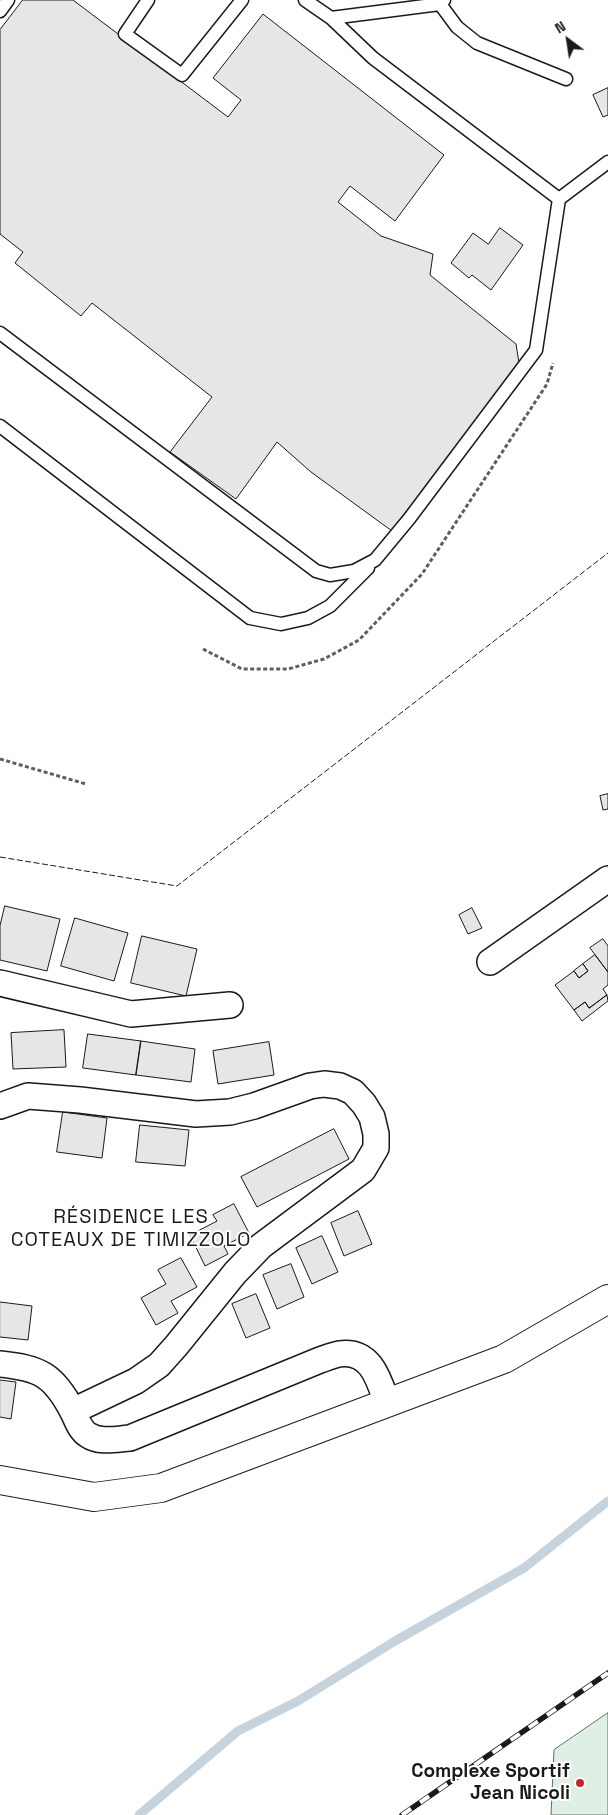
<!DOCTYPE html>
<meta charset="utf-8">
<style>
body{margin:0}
#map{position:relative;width:608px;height:1815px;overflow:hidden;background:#fff;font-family:"Space Grotesk",sans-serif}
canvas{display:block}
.north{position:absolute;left:543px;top:15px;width:50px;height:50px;-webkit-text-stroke:4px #fff;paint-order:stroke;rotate:329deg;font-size:14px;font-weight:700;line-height:20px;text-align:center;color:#1a1a1a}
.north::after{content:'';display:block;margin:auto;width:18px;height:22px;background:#1a1a1a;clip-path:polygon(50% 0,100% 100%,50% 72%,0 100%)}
</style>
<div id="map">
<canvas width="608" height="1815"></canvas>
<div class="north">N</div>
</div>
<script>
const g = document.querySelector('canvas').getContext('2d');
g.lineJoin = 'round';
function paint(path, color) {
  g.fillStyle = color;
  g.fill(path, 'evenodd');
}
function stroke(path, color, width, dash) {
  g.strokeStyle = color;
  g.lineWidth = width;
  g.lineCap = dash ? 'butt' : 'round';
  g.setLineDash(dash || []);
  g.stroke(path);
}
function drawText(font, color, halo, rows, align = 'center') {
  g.font = font + ' "Space Grotesk",sans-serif';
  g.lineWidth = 4;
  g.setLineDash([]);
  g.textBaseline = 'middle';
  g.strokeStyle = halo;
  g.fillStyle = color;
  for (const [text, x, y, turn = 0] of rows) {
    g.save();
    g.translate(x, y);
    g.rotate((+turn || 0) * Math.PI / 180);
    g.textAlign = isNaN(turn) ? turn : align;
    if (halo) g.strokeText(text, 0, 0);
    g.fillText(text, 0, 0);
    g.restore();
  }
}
const green = new Path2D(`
 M608 1713V1815H551L554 1750Z`);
const stream = new Path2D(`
 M139 1815 238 1731 298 1701 395 1641 524 1568 608 1501`);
const building = new Path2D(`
 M23 0H73L228 117 241 100 213 78 263 14 444 155 395 221 350 186 338 202 381 236 433 254 430 275 516 344 519 363 392 531 311 472 277 442 236 499 170 452 212 397 92 303 81 316 15 263 23 252 0 234V30Z
 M608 88V115L603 117 593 95Z
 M500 228 523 245 491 290 472 275 469 278 451 263 473 233 488 244Z
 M608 794V809L603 810 600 796Z
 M5 906 60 919 47 971 0 960V926Z
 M472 908 482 928 468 934 459 915Z
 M75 918 128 933 114 981 61 966Z
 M142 936 197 949 186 996 131 983Z
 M603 939 608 946V972L590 948Z
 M595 955 608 972V985L603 989 607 995 589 1008 585 1002 574 1010 555 985 574 971 579 978 588 971 583 964Z
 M583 964 588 971 579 978 574 971Z
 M607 995 608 1001 582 1021 574 1010 585 1002 589 1008Z
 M64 1030 66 1067 13 1069 11 1033Z
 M88 1034 141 1041 136 1075 83 1068Z
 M141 1041 195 1049 191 1082 136 1075Z
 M269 1042 274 1075 218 1084 213 1051Z
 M63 1112 107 1118 102 1158 57 1152Z
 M140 1125 189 1130 185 1166 136 1162Z
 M334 1129 349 1159 257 1207 241 1177Z
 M234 1204 249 1233 224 1246 228 1254 205 1266 190 1235 217 1221 213 1215Z
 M358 1211 372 1244 344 1256 331 1223Z
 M322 1236 338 1272 312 1284 296 1248Z
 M181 1258 197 1287 171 1301 178 1313 156 1325 141 1298 166 1284 158 1270Z
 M291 1264 304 1297 277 1309 263 1275Z
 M256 1294 270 1328 246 1338 232 1304Z
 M0 1302 32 1306 28 1340 0 1337Z
 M0 1380 16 1382 11 1419 0 1417Z`);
const path = new Path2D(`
 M203 649 242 669H288L324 659 359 640 422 574 547 384 553 363
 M0 759 86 784`);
const service = new Path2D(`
 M148 0 125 34 182 75 242 0
 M305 0 331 18 373 58 559 199 608 162
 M440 4 457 27 477 43 566 79
 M0 11 8 0
 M331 18 440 4 444 0
 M0 333 316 571 330 575 354 571 375 560 409 519 536 350 559 199
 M0 426 250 618 281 624 308 618 330 606 368 568`);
const minor = new Path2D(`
 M490 962 608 879
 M0 983 131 1014 230 1005
 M0 1106 28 1096 80 1100 196 1114 230 1112 254 1106 310 1086 324 1084 340 1086 353 1092 364 1104 372 1117 376 1134V1148L363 1170 261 1246 235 1273 176 1346 159 1365 136 1381 73 1411
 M0 1364C40 1368 54 1375 73 1412 77 1420 80 1430 88 1435 100 1443 116 1439 130 1438L320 1360C326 1358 333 1355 339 1354 371 1349 379 1380 387 1403`);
const secondary = new Path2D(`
 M0 1480 94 1497 161 1488 504 1359 608 1299`);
const rail = new Path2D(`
 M402 1815 608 1673`);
const fence = new Path2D(`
 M0 857 177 886 608 553`);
const markers = [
 [580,1783,5,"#c62828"]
];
const poiNames = [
 ["Complexe Sportif",570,1772],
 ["Jean Nicoli",570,1794]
];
const neighbourhoodNames = [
 ["RÉSIDENCE LES",131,1218],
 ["COTEAUX DE TIMIZZOLO",131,1241]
];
paint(green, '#e0efe3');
stroke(green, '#6a6a6a', 1);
stroke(stream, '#c6d2dc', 9);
paint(building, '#e6e6e6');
stroke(building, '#1a1a1a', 1);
stroke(service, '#1a1a1a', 15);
stroke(minor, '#1a1a1a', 28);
stroke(secondary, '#1a1a1a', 30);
stroke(path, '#5f5f5f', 3, [4, 2.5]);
stroke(service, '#fff', 12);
stroke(minor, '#fff', 25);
stroke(secondary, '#fff', 28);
stroke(rail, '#1a1a1a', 5.5);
stroke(rail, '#fff', 4, [11]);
stroke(fence, '#1a1a1a', 1, [6, 2.5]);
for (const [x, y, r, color] of markers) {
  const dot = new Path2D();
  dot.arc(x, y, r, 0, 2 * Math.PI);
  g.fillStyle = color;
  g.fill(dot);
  stroke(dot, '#fff', 2);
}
drawText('bold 19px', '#1a1a1a', '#fff', poiNames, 'right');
g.letterSpacing = '1px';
drawText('20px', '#1a1a1a', '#fff', neighbourhoodNames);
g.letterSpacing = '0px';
</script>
